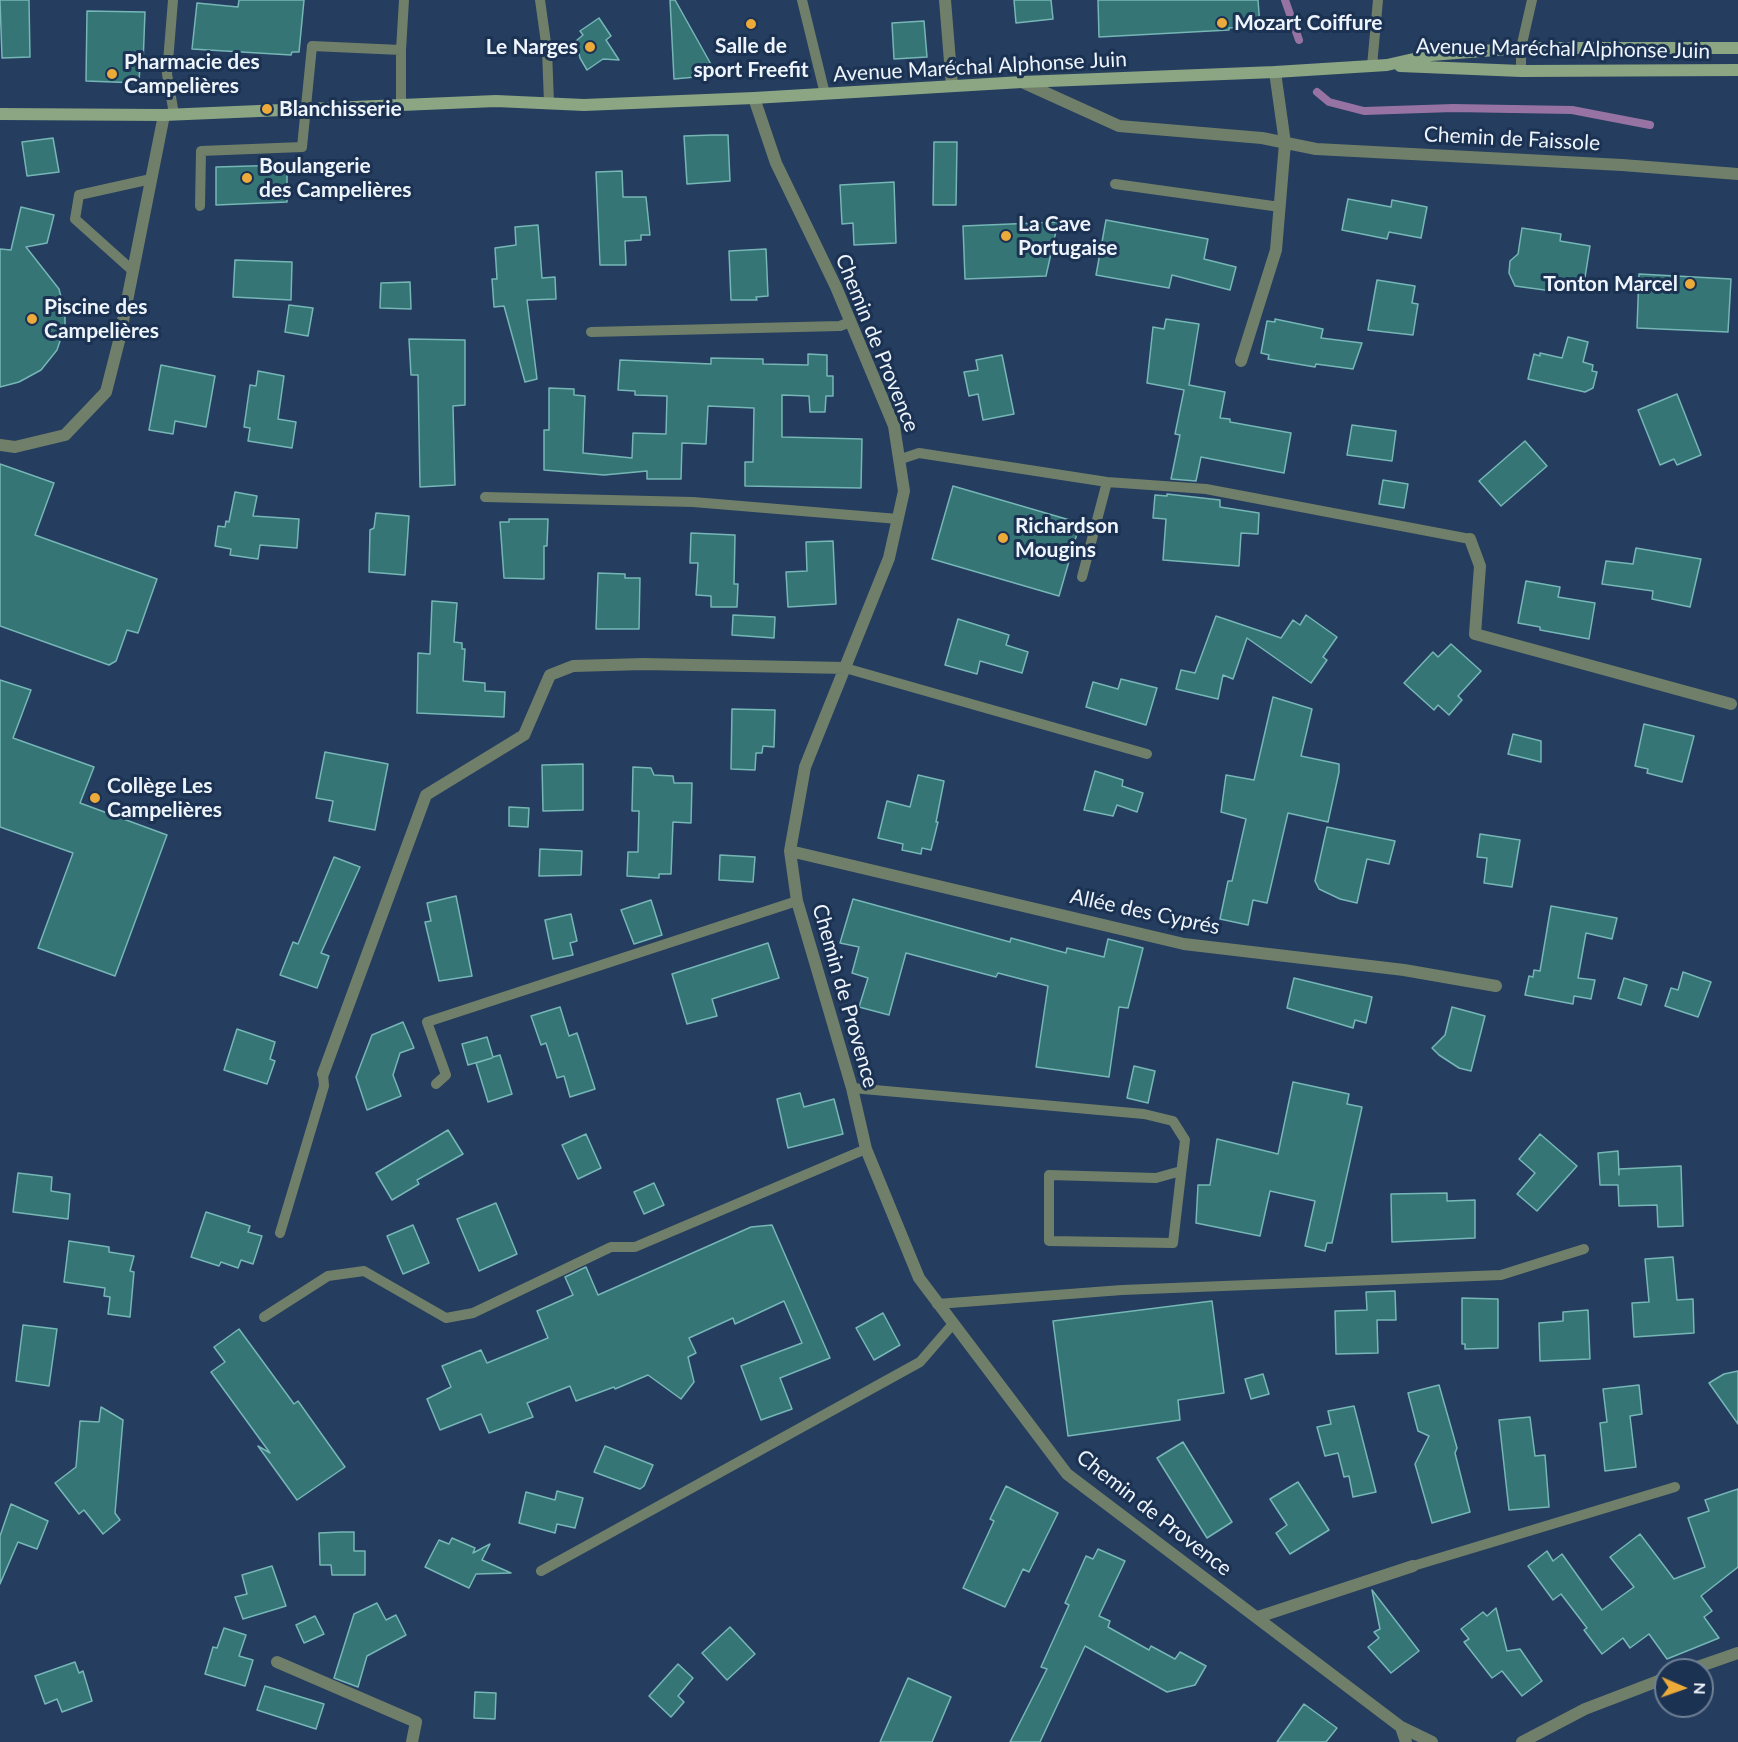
<!DOCTYPE html>
<meta charset="utf-8">
<style>
body{margin:0}
#map{position:relative;width:1738px;height:1742px;overflow:hidden;background:#253d5e;font-family:Lato,sans-serif}
canvas{display:block}
.north{position:absolute;left:1654px;top:1658px;width:60px;height:60px;box-sizing:border-box;background:#1b3252;border:2px solid #6f8096;border-radius:50%;rotate:92deg;font-size:16px;font-weight:700;line-height:24px;text-align:center;color:#eef4fc}
.north::after{content:'';display:block;margin:auto;width:21px;height:27px;background:#ebaa39;clip-path:polygon(50% 0,100% 100%,50% 72%,0 100%)}
</style>
<div id="map">
<canvas width="1738" height="1742"></canvas>
<div class="north">N</div>
</div>
<script>
const g = document.querySelector('canvas').getContext('2d');
g.lineJoin = 'round';
function stroke(path, color, width, dash) {
  g.strokeStyle = color;
  g.lineWidth = width;
  g.lineCap = dash ? 'butt' : 'round';
  g.setLineDash(dash || []);
  g.stroke(path);
}
function paint(path, color) {
  g.fillStyle = color;
  g.fill(path, 'evenodd');
}
function drawText(font, color, halo, rows, align = 'center') {
  g.font = font + ' Lato,sans-serif';
  g.lineWidth = 6;
  g.setLineDash([]);
  g.textBaseline = 'middle';
  g.strokeStyle = halo;
  g.fillStyle = color;
  for (const [text, x, y, turn = 0] of rows) {
    g.save();
    g.translate(x, y);
    g.rotate((+turn || 0) * Math.PI / 180);
    g.textAlign = isNaN(turn) ? turn : align;
    if (halo) g.strokeText(text, 0, 0);
    g.fillText(text, 0, 0);
    g.restore();
  }
}
const stream = new Path2D(`
 M1285 0 1299 40
 M1317 92 1329 102 1364 111 1453 108 1572 110 1650 125`);
const building = new Path2D(`
 M0 0H29L30 57 2 58Z
 M239 0H304L299 52H292L291 55 192 49 197 3 238 7Z
 M670 0H675L717 75 674 79Z
 M1014 0H1051L1053 19 1016 23Z
 M1098 0H1258L1260 26 1229 28V30L1099 37Z
 M87 11 145 12 143 64H140L139 83 86 81Z
 M599 18 611 36 606 40 619 60 603 59 587 70 580 58 576 41 583 35 580 31Z
 M924 21 927 57 894 59 892 23Z
 M712 135H728L730 181 687 184 684 136Z
 M53 138 59 172 27 176 22 142Z
 M934 142H957L956 205H933Z
 M287 165V202L216 205V167Z
 M622 171 623 197H646L650 235H641V240L625 241 626 265H600L596 172Z
 M894 182 896 243 854 245 853 223 842 224 840 185Z
 M1348 199 1391 207 1392 200 1427 207 1421 238 1389 232 1387 239 1342 230Z
 M21 207 54 215 47 243 26 247 59 289 65 313V326L57 350 41 370 19 382 0 387V249L11 250Z
 M1106 220 1208 239 1204 259 1236 267 1230 290 1172 275 1169 288 1096 275Z
 M1058 222 1046 276 965 279 963 226Z
 M538 225 542 278 555 277 556 299 527 300 537 379 525 382 504 306 494 307 492 279H497L495 248 516 245 515 227Z
 M1522 228 1561 234 1560 241 1590 246 1583 290 1553 286 1552 291 1515 286 1509 273 1510 261 1518 254Z
 M766 249 768 296 756 297 757 300H731L729 251Z
 M235 260 292 262 291 300 233 297Z
 M1639 274 1731 279 1728 332 1637 328Z
 M1377 280 1415 286 1412 303 1418 304 1413 335 1368 330Z
 M410 282 411 309 380 308 381 283Z
 M289 305 313 308 308 336 285 332Z
 M1166 319 1199 324 1189 385 1225 392 1220 418 1230 419V422L1291 433 1284 473 1201 457 1196 481 1171 479 1180 435 1175 434 1184 390 1147 383 1153 327 1164 329Z
 M1275 319 1323 329 1321 338 1362 343 1353 369 1316 364 1315 367 1268 359 1269 355 1261 353 1267 321 1275 322Z
 M1568 337 1588 342 1583 362 1593 365 1592 371 1597 372 1593 388 1585 392 1528 379 1534 354 1540 356V353L1562 358Z
 M409 339 465 340V405L453 406 455 485 420 487 418 375H411Z
 M808 354 827 355V376H833V396H826L825 412H810L809 396 782 395V437L862 439 861 488 745 486V462H753L754 408 708 406 706 444 682 443 681 479H647V471L604 475 544 470V430H549V388L574 389V395L585 396 583 453 632 458 633 433 666 434 667 396 635 395V391L618 390 620 360 711 364V358L763 359V364L808 365Z
 M1002 355 1014 414 983 420 978 394 969 396 964 372 978 370 976 360Z
 M161 365 215 376 206 427 175 421 173 434 149 430Z
 M258 371 284 376 278 419 296 422 292 448 248 441 250 428 244 427 250 385 256 386Z
 M1677 394 1701 455 1677 465 1674 459 1660 465 1638 410Z
 M1352 425 1396 431 1392 461 1347 455Z
 M1525 441 1547 466 1501 506 1479 481Z
 M0 464 54 483 35 535 157 579 138 633 127 630 116 661 109 665 0 626Z
 M1383 480 1408 484 1404 508 1379 504Z
 M953 486 1080 523 1059 596 932 559Z
 M235 492 257 496 253 516 299 519 297 548 260 545 258 559 230 555 231 549 215 546 218 526 225 527 226 521 229 522Z
 M1167 494 1220 500V507L1259 513 1258 534 1241 533 1239 566 1163 560 1166 519 1153 518 1155 495 1167 496Z
 M376 513 409 516 405 575 369 572 370 530 374 528Z
 M509 519H548L547 546H544V579L504 578 500 522H509Z
 M691 533 735 535 734 584H738L737 607H711V596L696 595 698 563H690Z
 M833 541 836 604 788 607 786 572 807 571 806 542Z
 M1636 548 1701 559 1690 607 1652 599 1653 591 1602 584 1606 561 1633 564Z
 M598 573 625 574V578H640L639 629H596Z
 M1526 581 1560 587 1558 597 1595 603 1589 639 1540 630V627L1518 623Z
 M432 601 457 603 454 642 462 643V649H465L463 681 485 683V691L505 692 504 717 417 713 418 653 430 654Z
 M733 615 775 617 774 638 732 635Z
 M1306 615 1337 637 1323 657 1327 660 1311 683 1247 638 1233 679 1223 675 1218 699 1176 689 1181 670 1195 673 1216 616 1281 638 1293 620 1300 625Z
 M958 619 1009 635 1006 645 1028 652 1022 673 980 661 977 674 945 665Z
 M1451 644 1481 671 1458 696 1462 700 1449 715 1438 705 1434 710 1404 683 1433 652 1438 657Z
 M1121 679 1157 688 1146 725 1086 707 1093 682 1118 689Z
 M0 680 31 690 13 738 94 767 80 803 167 835 115 976 38 948 73 853 0 827Z
 M1273 697 1312 709 1301 756 1339 764V772L1328 822 1288 813 1267 903 1253 900 1248 925 1220 919 1228 881H1232L1246 819 1221 812 1226 775 1254 780Z
 M732 709 775 710 774 747 763 746 762 753H756L755 770 731 769Z
 M1644 724 1694 736 1682 782 1647 773 1648 769 1635 766Z
 M1513 734 1541 741V762L1508 754Z
 M325 752 388 764 375 830 329 821 333 801 316 798Z
 M583 764V810L543 811 542 765Z
 M633 767 651 768 654 775 673 776 674 783H692L691 823 673 822 671 874H659V878L627 876 628 852H638L639 811H632Z
 M1095 771 1123 780 1122 786 1143 793 1137 812 1117 805 1113 816 1084 810Z
 M918 775 944 781 936 822H938L931 850 922 848 921 854 902 850 903 844 878 838 887 801 910 807Z
 M509 807 529 808 528 827 509 826Z
 M1327 827 1395 841 1389 864 1367 859 1357 903 1340 899 1319 889 1315 881Z
 M1480 834 1520 840 1512 887 1484 883 1487 858 1477 857Z
 M540 849 582 851 581 875 539 876Z
 M720 855 755 857 753 882 719 880Z
 M334 857 360 867 321 953 329 956 317 988 280 975 293 942 298 944Z
 M456 896 472 976 439 981 425 922 431 921 427 903Z
 M853 899 1010 942 1011 938 1066 953 1067 948 1104 957 1108 939 1143 948 1128 1008 1119 1007 1109 1077 1036 1067 1048 986 998 973 996 977 906 953 889 1015 859 1007 868 978 852 973 859 947 840 943Z
 M651 900 662 935 634 944 621 910Z
 M1551 906 1617 918 1612 939 1586 933 1578 978 1595 980 1591 999 1574 996 1573 1004 1525 995 1529 976 1533 977 1534 970 1540 971Z
 M571 914 577 941 570 943 573 955 553 959 545 920Z
 M768 943 779 978 712 999 717 1016 687 1024 672 974Z
 M1683 972 1711 982 1698 1017 1665 1006 1671 988 1678 990Z
 M1294 978 1372 997 1366 1023 1355 1020 1353 1028 1287 1008Z
 M1624 978 1647 985 1641 1005 1618 998Z
 M560 1007 569 1036 577 1033 595 1089 570 1097 564 1076 557 1078 546 1043 541 1045 531 1016Z
 M1452 1007 1485 1016 1471 1071 1459 1068 1439 1055 1432 1048 1445 1035Z
 M403 1022 414 1048 400 1053 393 1075 401 1096 367 1110 356 1077 372 1035Z
 M237 1029 275 1042 270 1059 275 1061 267 1084 224 1070Z
 M487 1037 493 1057 500 1055 512 1094 488 1102 476 1063 492 1058 468 1065 462 1044Z
 M1134 1066 1155 1071 1148 1103 1127 1098Z
 M1293 1082 1349 1094 1347 1104 1362 1107 1332 1243H1327L1325 1251 1305 1246 1315 1201 1270 1191 1260 1236 1196 1223 1198 1185H1210L1217 1139 1278 1154Z
 M800 1093 804 1107 834 1099 843 1134 788 1148 777 1099Z
 M448 1130 463 1154 417 1180 419 1184 392 1200 376 1173Z
 M586 1134 601 1168 578 1179 562 1145Z
 M1540 1134 1577 1166 1537 1211 1517 1194 1535 1173 1519 1159Z
 M1618 1151 1619 1175V1169L1681 1166 1683 1226 1658 1227 1657 1205 1619 1206 1618 1185H1600L1598 1153Z
 M18 1173 52 1177 51 1191 70 1194 68 1219 13 1212Z
 M654 1183 664 1205 644 1214 634 1192Z
 M1447 1193V1201L1475 1200V1238L1392 1242 1391 1194Z
 M496 1203 517 1254 479 1271 457 1219Z
 M206 1212 250 1226 248 1232 262 1236 253 1264 241 1260 238 1268 221 1262 219 1266 191 1257Z
 M413 1225 429 1263 403 1274 387 1236Z
 M772 1225 830 1358 780 1378 792 1409 761 1420 741 1366 802 1343 784 1301 735 1324 733 1318 689 1338 696 1353 688 1357 694 1382 681 1399 648 1375 615 1389 614 1387 576 1401 570 1386 527 1403 533 1417 489 1433 481 1414 440 1430 427 1399 451 1387 442 1366 481 1350 487 1363 548 1338 537 1311 573 1295 565 1277 586 1267 598 1295 751 1227Z
 M69 1241 109 1247V1252L134 1256 130 1271 134 1272 130 1317 108 1314 110 1297 104 1296 105 1288 64 1282Z
 M1673 1257 1677 1300 1693 1299 1694 1333 1634 1337 1632 1303 1649 1302 1645 1259Z
 M1395 1291 1396 1320H1377L1378 1353 1336 1354 1335 1311 1367 1310 1366 1292Z
 M1462 1298 1498 1299V1348L1465 1349V1344H1462Z
 M1212 1301 1224 1393 1178 1400 1180 1420 1068 1436 1053 1321Z
 M1588 1310 1590 1359 1540 1361 1539 1323 1563 1321V1312Z
 M883 1313 900 1345 874 1360 856 1328Z
 M23 1325 57 1329 49 1386 16 1381Z
 M239 1329 294 1404 298 1401 345 1467 297 1500 258 1446 270 1453 211 1372 225 1362 214 1347Z
 M1738 1371V1424L1709 1383 1724 1374Z
 M1263 1374 1269 1394 1251 1399 1245 1379Z
 M1439 1385 1457 1448 1455 1453 1470 1512 1432 1523 1415 1464 1429 1436 1418 1431 1408 1393Z
 M1639 1385 1642 1414 1630 1416 1636 1467 1605 1471 1600 1423 1607 1422 1603 1389Z
 M1354 1406 1376 1492 1353 1497 1349 1476 1344 1477 1338 1453 1325 1456 1317 1427 1331 1424 1328 1411Z
 M101 1407 123 1420 115 1513 120 1520 103 1534 84 1510 79 1514 55 1483 76 1467 80 1421 99 1422Z
 M1530 1417 1535 1456 1545 1455 1549 1507 1509 1510 1499 1420Z
 M1183 1442 1232 1522 1207 1538 1157 1458Z
 M605 1446 653 1465 644 1486 640 1489 594 1472Z
 M1298 1482 1329 1530 1290 1554 1276 1533 1287 1525 1270 1499Z
 M1006 1486 1058 1513 1029 1572 1023 1569 1005 1607 963 1588 994 1521 990 1519Z
 M1738 1489V1567L1701 1596 1712 1611 1704 1617 1719 1638 1667 1659 1649 1634 1630 1648 1623 1638 1602 1654 1584 1630 1587 1628 1561 1594 1553 1600 1528 1566 1547 1551 1553 1561 1562 1554 1602 1610 1634 1587 1610 1557 1640 1534 1674 1579 1705 1567 1688 1518 1709 1511 1705 1500Z
 M557 1491 583 1498 575 1528 557 1524 555 1533 519 1523 526 1492 555 1500Z
 M11 1504 48 1521 37 1549 18 1542 0 1584V1536Z
 M341 1532H354V1551H365V1575H332L331 1565H320L319 1533Z
 M452 1538 475 1548 473 1553 490 1544 482 1560 511 1573 476 1574 469 1588 425 1567 439 1540 449 1544Z
 M1098 1549 1125 1561 1099 1616 1110 1621 1108 1627 1149 1650 1151 1646 1175 1659 1180 1652 1206 1666 1195 1685 1167 1692 1085 1646 1040 1742H1010L1047 1669 1041 1667 1069 1605 1065 1603 1086 1556 1093 1559Z
 M272 1566 286 1606 243 1619 235 1597 247 1594 242 1575Z
 M1372 1590 1419 1651 1391 1673 1368 1647 1379 1638 1374 1632 1380 1629Z
 M377 1603 386 1620 396 1615 406 1635 367 1656 358 1687 334 1678 354 1614Z
 M1496 1608 1507 1651 1520 1649 1542 1681 1522 1696 1502 1671 1492 1678 1464 1642 1469 1639 1461 1629 1483 1612 1487 1616Z
 M315 1616 324 1634 304 1643 296 1625Z
 M730 1627 755 1654 727 1680 702 1653Z
 M224 1628 246 1635 239 1656 253 1660 245 1686 205 1674 213 1647 217 1648Z
 M75 1662 79 1673 83 1671 92 1701 62 1712 57 1699 45 1704 35 1676Z
 M678 1664 693 1678 678 1696 684 1702 671 1717 649 1696Z
 M908 1678 951 1697 932 1742H880Z
 M265 1686 324 1704 316 1729 257 1710Z
 M475 1692 496 1693 495 1719 474 1718Z
 M1304 1704 1337 1728 1326 1742H1277Z`);
const service = new Path2D(`
 M173 0 167 74 174 114
 M540 0 547 50 549 103
 M802 0 825 94
 M401 50 404 0
 M1372 66 1378 0
 M1521 71V48L1532 0
 M1115 184 1280 207
 M200 206 201 151 302 147 312 46 401 50V105
 M133 271 75 219 79 195 151 179
 M591 332 840 326 850 322
 M901 459 919 453 1107 482 1206 489 1470 539
 M485 497 693 502 898 519
 M1082 577 1107 482
 M845 668 1147 754
 M436 1084 446 1075 427 1022 797 901
 M852 1088 1144 1114 1173 1121 1185 1140 1173 1243 1049 1241V1175L1156 1178 1181 1171
 M280 1233 324 1086 323 1074
 M937 1304 1122 1290 1501 1275 1584 1249
 M264 1317 328 1276 364 1271 446 1318 473 1313 611 1247H635L866 1149
 M1413 1566 1675 1487
 M541 1571 920 1362 952 1325`);
const minor = new Path2D(`
 M945 0 952 86
 M1022 82 1119 126 1262 138 1316 149 1622 165 1738 174
 M754 98 776 163 836 287 894 426 904 491 889 558 805 767 790 851 797 901 852 1088 866 1149 919 1278 1067 1474 1401 1727 1432 1742
 M1241 361 1276 250 1285 143 1275 72
 M0 445 15 447 65 435 106 392 119 341 164 115
 M1470 539 1480 566 1475 634 1731 704
 M790 851 1184 944 1404 970 1496 986
 M323 1074 426 795 524 735 550 675 573 666 644 664 845 668
 M1258 1617 1413 1566
 M277 1662 416 1722 412 1742
 M1689 1670 1738 1653
 M1401 1727 1406 1742
 M1522 1742 1585 1709 1666 1678`);
const secondary = new Path2D(`
 M1400 66 1521 71 1738 70
 M0 114 164 115 496 101 584 105 754 98 1022 82 1275 72 1387 65 1431 55 1521 48H1738`);
const markers = [
 [1222,23,6,"#ebaa39"],
 [751,24,6,"#ebaa39"],
 [590,47,6,"#ebaa39"],
 [112,74,6,"#ebaa39"],
 [267,109,6,"#ebaa39"],
 [247,178,6,"#ebaa39"],
 [1006,236,6,"#ebaa39"],
 [1690,284,6,"#ebaa39"],
 [32,319,6,"#ebaa39"],
 [1003,538,6,"#ebaa39"],
 [95,798,6,"#ebaa39"]
];
const poiNames = [
 ["Mozart Coiffure",1234,23],
 ["Salle de",751,46,"center"],
 ["sport Freefit",751,70,"center"],
 ["Le Narges",578,47,"right"],
 ["Pharmacie des",124,62],
 ["Campelières",124,86],
 ["Blanchisserie",279,109],
 ["Boulangerie",259,166],
 ["des Campelières",259,190],
 ["La Cave",1018,224],
 ["Portugaise",1018,248],
 ["Tonton Marcel",1678,284,"right"],
 ["Piscine des",44,307],
 ["Campelières",44,331],
 ["Richardson",1015,526],
 ["Mougins",1015,550],
 ["Collège Les",107,786],
 ["Campelières",107,810]
];
const streetNames = [
 ["Avenue Maréchal Alphonse Juin",1563,49,1],
 ["Avenue Maréchal Alphonse Juin",980,67,-3],
 ["Chemin de Faissole",1512,139,3],
 ["Chemin de Provence",877,343,68],
 ["Allée des Cyprés",1145,912,12],
 ["Chemin de Provence",845,996,74],
 ["Chemin de Provence",1154,1513,38]
];
stroke(stream, '#9773a4', 8);
paint(building, '#357576');
stroke(building, '#76b6b7', 1.5);
stroke(service, '#707f69', 10);
stroke(minor, '#707f69', 12);
stroke(secondary, '#8ca582', 12);
for (const [x, y, r, color] of markers) {
  const dot = new Path2D();
  dot.arc(x, y, r, 0, 2 * Math.PI);
  g.fillStyle = color;
  g.fill(dot);
  stroke(dot, '#1b3252', 2);
}
drawText('bold 21px', '#eef4fc', '#1b3252', poiNames, 'left');
drawText('21px', '#eef4fc', '#1b3252', streetNames);
</script>
